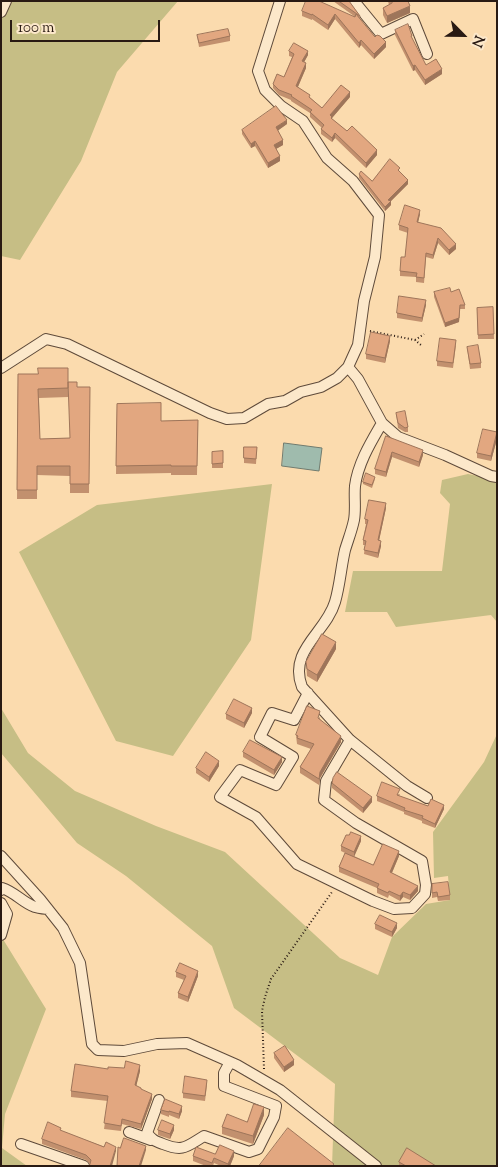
<!DOCTYPE html>
<style>
body{margin:0}
#map{position:relative;width:498px;height:1167px;overflow:hidden;background:#fbdbae;font-family:"Sorts Mill Goudy",serif}
canvas{display:block}
.frame{position:absolute;inset:0;border:2px solid #291a13;pointer-events:none}
.north{position:absolute;left:438px;top:10px;width:50px;height:50px;-webkit-text-stroke:4px #fce8ca;paint-order:stroke;rotate:113deg;font-size:14px;font-weight:700;line-height:20px;text-align:center;color:#291a13}
.north::after{content:'';display:block;margin:auto;width:18px;height:22px;background:#291a13;clip-path:polygon(50% 0,100% 100%,50% 72%,0 100%)}
.scale{position:absolute;left:10px;top:20px;width:150px;height:22px;box-sizing:border-box;border:2px solid #291a13;border-top:0;padding-left:6px;font-size:15px;line-height:18px;white-space:nowrap;color:#291a13;-webkit-text-stroke:4px #fce8ca;paint-order:stroke}
</style>
<div id="map">
<canvas width="498" height="1167"></canvas>
<div class="frame"></div>
<div class="north">N</div>
<div class="scale">100 m</div>
</div>
<script>
const g = document.querySelector('canvas').getContext('2d');
g.lineJoin = 'round';
function paint(path, color) {
  g.fillStyle = color;
  g.fill(path, 'evenodd');
}
function stroke(path, color, width, dash) {
  g.strokeStyle = color;
  g.lineWidth = width;
  g.lineCap = dash ? 'butt' : 'round';
  g.setLineDash(dash || []);
  g.stroke(path);
}
const green = new Path2D(`
 M1 1H178L117 72 81 161 20 260 1 256Z
 M468 474 497 480V622L491 615 396 627 387 612H345L353 571H442L450 504 440 493 442 480Z
 M272 484 251 640 173 756 116 741 19 552 97 505Z
 M1 708 28 753 75 791 156 826 225 852 340 958 378 975 392 937 426 904 450 900 448 876 434 878 433 832 484 762 497 734V1166H332L335 1084 234 1008 212 946 126 876 77 843 1 753Z
 M1 936 46 1009 5 1114 2 1148 27 1166H1Z`);
const water = new Path2D(`
 M284 443 322 448 319 471 282 466Z`);
const path = new Path2D(`
 M370 331 415 340 421 345
 M415 340 424 334
 M264 1069 262 1011 265 997 271 979 332 892`);
const street = new Path2D(`
 M354 1 381 34 413 19 427 54
 M1 12 6 1
 M348 367 358 379 382 423 398 437 445 455 491 476 497 477
 M1 368 46 339 67 344 210 413 227 419 244 418 268 404 285 401 301 392 321 387 337 378 348 367 358 345 364 301 375 257 379 215 353 181 327 158 303 121 281 106 265 90 258 71 280 1
 M382 423C371 442 358 463 355 486 354 497 356 509 354 520 352 530 348 540 345 550 341 567 340 585 335 602 326 633 288 650 302 687L350 740 407 786 427 798
 M308 693 294 720 272 713 260 737 293 757 276 785 240 770 220 797 256 817 297 864 373 901 394 909 412 908 425 894 426 885 422 861 356 823 324 800 326 781 350 740
 M1 856 40 899 63 928 80 963 92 1044 98 1050 124 1051 157 1044 187 1043 237 1065 280 1090 376 1166
 M1 890 2 888C15 892 23 903 35 907 39 908 44 909 48 909
 M1 903 7 914 1 935
 M159 1100 147 1133C152 1140 155 1141 163 1144 183 1152 186 1147 204 1136L249 1152 258 1149 274 1117 276 1106 224 1086V1073L230 1062
 M129 1132 151 1140
 M21 1144 84 1166`);
const wall = new Path2D(`
 M333 1H349L360 16V19L375 37 386 47 374 59 361 45 359 48 335 19 328 30 312 19V20L302 16V11L354 16Z
 M388 1H408L410 13 387 23 383 15V8L389 5Z
 M395 30 412 40 426 65 442 74 425 85 415 70 413 71 395 35Z
 M197 35 230 36V41L199 47Z
 M289 51 308 55 304 62 306 68 298 87 322 108 350 97 332 118V119L377 155 366 168 335 138 332 142 321 134V129L322 128 310 117V113L291 101V100L279 95 273 88V84L284 77 292 57 289 56Z
 M287 124 278 130 283 145 276 149 280 161 268 168 255 146 251 148 242 134V130Z
 M400 172 408 184 391 201V205L385 211 359 178V174L372 181Z
 M420 214 418 222 456 249 449 255 438 243 433 259 426 257 424 283 416 282V277L400 276V271L405 257 408 233 399 230V225Z
 M434 292H451L465 305V309H460L459 322 445 327 434 297Z
 M426 305 422 322 397 318V313Z
 M493 307 494 339H478L477 308Z
 M390 341 385 363 366 359V354Z
 M456 345 453 368 437 366V361Z
 M467 347 481 363V368L470 369Z
 M68 368V397L39 398 40 439 70 438 77 387H90L89 493H70V476L37 475V499H17L18 374H38Z
 M117 404 161 421 198 420 197 475H171V473L116 474Z
 M396 413 408 427V432H405L398 428Z
 M497 432V439L491 461 477 458V453Z
 M386 436 423 455 419 467 392 457 386 477 375 474V469Z
 M244 447H257L256 464 244 463Z
 M223 451V468H212V452Z
 M375 479 372 488 363 484V482Z
 M386 508 379 541 381 546 378 558 364 554 365 545H363V540L366 524H365V519Z
 M336 649 317 682 307 676 306 662Z
 M252 713 244 728 226 719V714Z
 M320 717V719L341 742 320 778 319 785 300 773V767L311 749 297 744 296 735Z
 M243 752 282 762 274 775 243 757Z
 M219 766 209 782 196 773V768Z
 M332 783 372 802 363 813 332 788Z
 M400 794 399 796 428 806 444 809 435 828 422 823V821L404 814V812L377 801V796Z
 M361 841 354 856 373 865 399 856 392 873 418 891 410 900 403 897 400 901 389 895 388 898 377 893V888L339 872V867L345 853 341 851V846Z
 M432 884 450 895V900L438 901 437 897 432 898Z
 M375 924 397 928 392 937 375 929Z
 M176 972 198 976 188 1002 178 998V993L184 980 176 977Z
 M274 1053 294 1065 284 1072 274 1058Z
 M108 1069 140 1071 136 1086 152 1099 141 1129 122 1124 121 1131 104 1129 108 1101 71 1097V1091Z
 M207 1085 205 1101 183 1098V1093Z
 M161 1110 182 1111 179 1119 169 1115V1117L161 1114Z
 M264 1115 253 1144 222 1134V1127L247 1122Z
 M158 1130H174L170 1139 158 1135Z
 M61 1131 116 1151 90 1164 86 1160 42 1144V1139Z
 M215 1154 234 1156 230 1166H221L214 1163 213 1166H206L193 1161V1156Z
 M399 1162 436 1166H399Z`);
const shadedWall = new Path2D(`
 M410 6V13L387 23V16Z
 M335 14V19L328 30V25Z
 M361 40V45L359 48V43Z
 M386 42V47L374 59V54Z
 M308 51V55L302 66V61Z
 M306 63V68L296 91V86Z
 M415 65V70L413 71V66Z
 M442 69V74L425 85V80Z
 M350 92V97L332 118V122L330 115Z
 M287 120V124L276 132V127Z
 M335 133V138L332 142V138Z
 M283 140V145L274 150V145Z
 M255 141V146L251 148V144Z
 M377 150V155L366 168V163Z
 M280 156V161L268 168V163Z
 M408 180V184L391 201V205L385 211V207L388 200Z
 M420 210V214L417 227V222Z
 M438 238V243L433 259V255Z
 M456 244V249L449 255V250Z
 M426 300V305L422 322V318Z
 M460 305 459 322 445 327V323Z
 M390 336V341L385 363V358Z
 M497 434V439L491 461V456Z
 M423 450V455L419 467V462Z
 M392 452V457L386 477V472Z
 M386 503V508L378 545V540Z
 M381 541V546L378 558V553Z
 M336 642V649L317 682V675Z
 M252 708V713L244 728V723Z
 M341 736V742L320 778 319 785V779L320 772Z
 M282 757V762L274 775V770Z
 M219 761V766L209 782V777Z
 M372 797V802L363 813V808Z
 M444 805V809L435 828V824Z
 M361 836V841L354 857V852Z
 M399 851V856L390 877V872Z
 M418 886V891L410 900V895Z
 M403 892V897L400 901V896Z
 M397 923V928L392 937V932Z
 M198 971V976L188 1002V997Z
 M294 1060V1065L284 1072V1067Z
 M140 1065V1071L135 1091V1085Z
 M152 1094V1099L141 1129V1124Z
 M182 1106V1111L179 1119V1114Z
 M264 1107V1115L253 1144V1136Z
 M174 1125V1130L170 1139V1134Z
 M146 1146V1150L141 1166H139Z
 M116 1147V1151L112 1166H110Z
 M234 1151V1156L230 1166H228V1164Z`);
const building = new Path2D(`
 M306 1H319L355 17 356 14 375 37 377 35 380 36 386 42 374 54 361 40 359 43 335 14 328 25 312 14V15L302 11Z
 M339 1H349L360 16Z
 M391 1H408L410 6 387 16 383 8 392 3Z
 M408 24 412 36H411L426 65 436 59 442 69 425 80 415 65 413 66 395 30Z
 M228 29 230 36 199 43 197 35Z
 M294 43 308 51 302 61 306 63 296 86 310 95 309 97 322 108 341 85 350 92 330 115 332 117 331 118 347 131 352 126 377 150 366 163 335 133 332 138 321 129 324 125 310 112 312 110 291 96 292 95 279 90 273 84 277 74 284 77 294 54 289 51Z
 M276 106 287 120 276 127 283 140 274 145 280 156 268 163 255 141 251 144 242 130Z
 M390 159 400 168 398 170 408 180 388 200 391 201 385 207 359 174 361 171 372 181Z
 M405 205 420 210 417 222 441 228 456 244 449 250 438 238 433 255 426 253 424 278 416 277 417 273 400 271 401 257H405L408 228 399 225Z
 M450 288 451 292 459 289 465 305H460L459 318 445 323 434 292Z
 M399 296 426 300 422 318 397 313Z
 M493 307 494 334 478 335 477 308Z
 M371 332 390 336 385 358 366 354Z
 M440 338 456 340 453 363 437 361Z
 M478 345 481 363 470 364 467 347Z
 M38 368H68V388L38 389 40 439 70 438 68 382H77V387H90L89 484H70V466H37V490H17L18 374H38Z
 M161 403V421L198 420 197 466H171V465L116 466 117 404Z
 M405 411 408 427 405 428 398 423 396 413Z
 M483 429 497 432 491 456 477 453Z
 M386 436 423 450 419 462 392 452 386 472 375 469Z
 M244 447H257L256 459 244 458Z
 M223 451V463L212 464V452Z
 M366 473 375 477 372 485 363 482Z
 M369 500 386 503 378 540 381 541 378 553 364 550 366 541 363 540 368 520 365 519Z
 M322 634 336 642 317 675 307 669 306 662Z
 M234 699 252 708 244 723 226 714Z
 M307 706 320 711 318 718 341 736 320 772 319 779 300 767 314 744 297 738 298 736 296 735Z
 M250 740 282 757 274 770 243 752Z
 M206 752 219 761 209 777 196 768Z
 M337 772 372 797 363 808 332 783 333 778Z
 M382 782 400 789 397 795 428 806 431 799 444 805 435 824 422 818 423 816 404 810 405 808 377 796Z
 M351 832 361 836 354 852 341 846 346 835H349Z
 M383 844 399 851 390 872 418 886 410 895 403 892 400 896 389 891 388 893 377 888 379 884 339 867 345 853 373 865Z
 M448 882 450 895 438 897 437 892 432 893V884Z
 M380 915 397 923 392 932 375 924Z
 M180 963 198 971 188 997 178 993 186 976 176 972Z
 M285 1046 294 1060 284 1067 274 1053Z
 M126 1061 140 1065 135 1085 141 1088V1089L152 1094 141 1124 122 1119 121 1126 104 1123 108 1096 71 1091 75 1064 108 1069V1067L124 1068Z
 M185 1076 207 1080 205 1096 183 1093Z
 M165 1099 182 1106 179 1114 169 1111V1112L161 1110Z
 M254 1104 264 1107 253 1136 222 1127 227 1114 247 1122Z
 M162 1120 174 1125 170 1134 158 1130Z
 M48 1122 61 1128 60 1130 104 1147 106 1142 116 1147 110 1166H89L90 1164 91 1160 86 1155 42 1139Z
 M288 1128 334 1164 332 1166H259Z
 M124 1138 146 1146 139 1166H117L118 1147 120 1148Z
 M220 1145 234 1151 228 1164 214 1158 212 1163 193 1156 196 1147 215 1154Z
 M407 1148 436 1166H406L399 1162Z`);
paint(green, '#c6be85');
paint(water, '#9fbbad');
stroke(water, '#707b6f', 1);
stroke(street, '#5e4a3a', 12);
stroke(path, '#291a13', 2, [1, 2.5]);
stroke(street, '#fce8ca', 10);
paint(wall, '#c2906e');
paint(shadedWall, '#9e755a');
paint(building, '#e2a780');
stroke(building, '#9e755a', 1);
</script>
